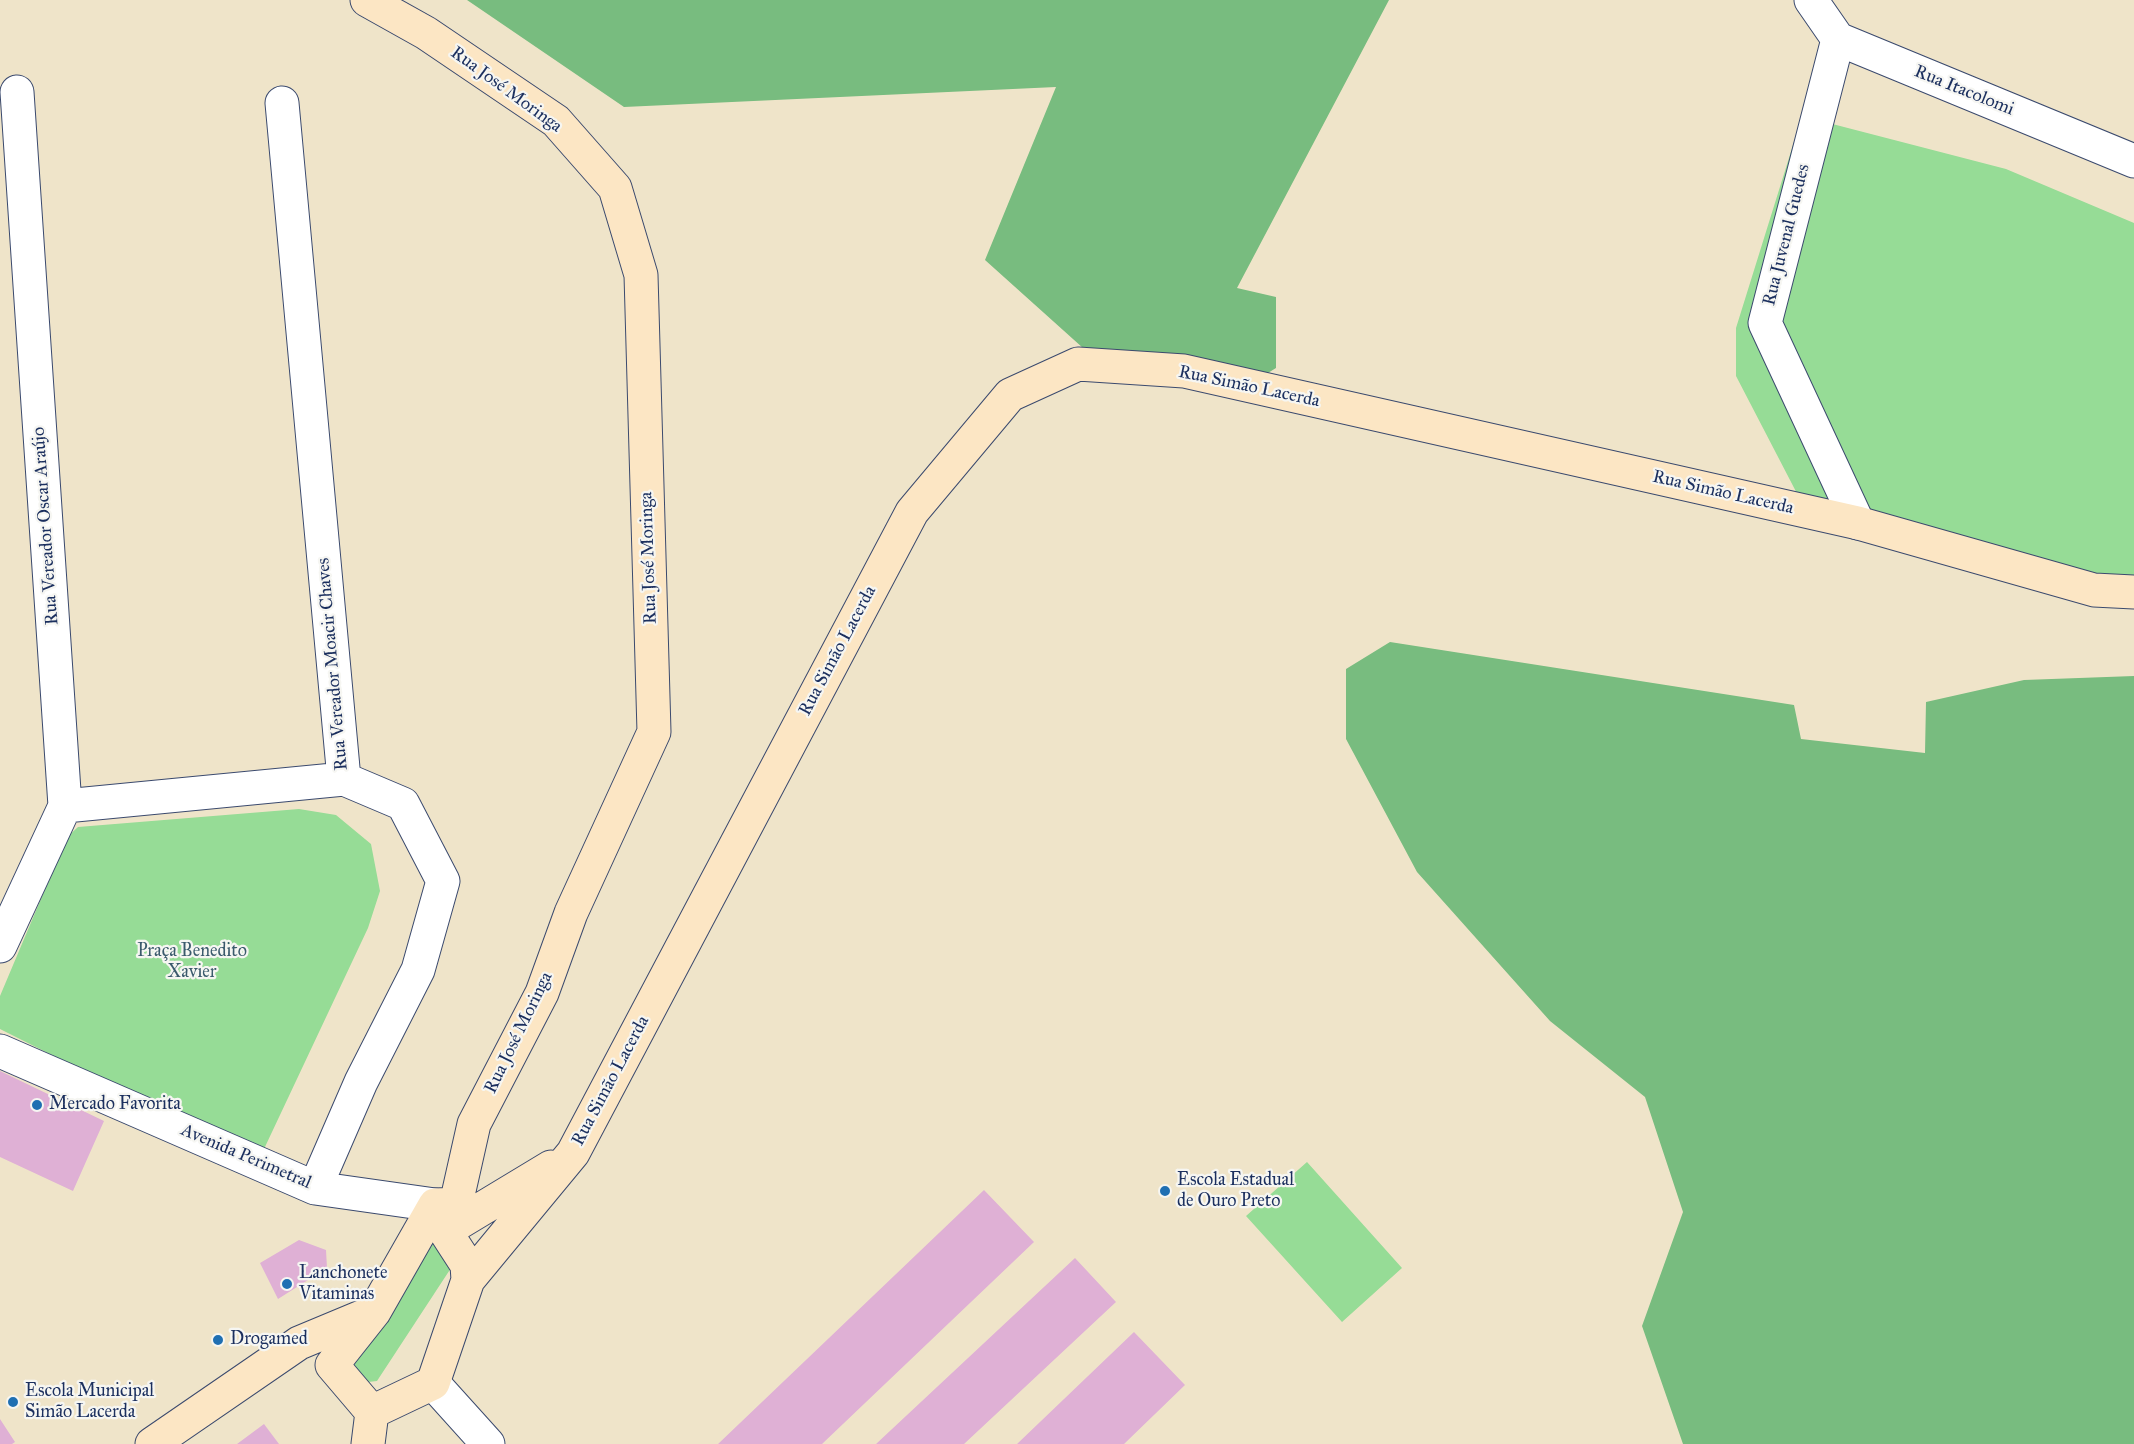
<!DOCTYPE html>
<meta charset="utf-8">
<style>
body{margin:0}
canvas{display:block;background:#efe4c9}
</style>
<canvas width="2134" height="1444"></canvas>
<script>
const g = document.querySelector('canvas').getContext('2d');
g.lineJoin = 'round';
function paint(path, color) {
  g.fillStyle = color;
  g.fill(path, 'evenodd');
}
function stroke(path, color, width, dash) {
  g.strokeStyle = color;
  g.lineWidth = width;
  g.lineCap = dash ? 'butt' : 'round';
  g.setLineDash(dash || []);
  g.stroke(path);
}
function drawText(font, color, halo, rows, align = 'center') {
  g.font = font + ' "IM FELL Great Primer",serif';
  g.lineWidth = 4.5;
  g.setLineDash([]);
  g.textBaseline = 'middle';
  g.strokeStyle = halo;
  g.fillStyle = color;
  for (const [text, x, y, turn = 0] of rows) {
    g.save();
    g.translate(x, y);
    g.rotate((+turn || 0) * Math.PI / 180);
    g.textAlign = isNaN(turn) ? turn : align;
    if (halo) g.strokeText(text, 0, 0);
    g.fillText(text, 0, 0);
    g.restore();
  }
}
const green = new Path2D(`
 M1817 120 2006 169 2134 223V590L1804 507 1736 376V328L1798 129Z
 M299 809 336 815 371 844 380 891 368 928 264 1149 243 1151 0 1029V996L67 837 78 827Z
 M1307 1162 1402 1268 1342 1322 1246 1216Z
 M418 1239 437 1242 453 1265 377 1381 368 1382 347 1369Z`);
const forest = new Path2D(`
 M467 0H1389L1237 288 1276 297V368L1242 389 1083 348 985 260 1056 87 624 107Z
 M1390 642 1794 705 1801 739 1925 753 1926 702 2024 680 2134 676V1444H1683L1642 1326 1683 1212 1645 1097 1550 1021 1417 872 1346 739V669Z`);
const building = new Path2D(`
 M0 1071 104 1121 73 1191 0 1157Z
 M984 1190 1034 1242 822 1444H718Z
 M299 1240 326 1250 327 1268 278 1299 260 1263Z
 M1075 1258 1116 1302 964 1444H876Z
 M1134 1332 1185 1385 1124 1444H1017Z
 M0 1419 15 1442 12 1444H0Z
 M264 1424 279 1444H237Z`);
const street = new Path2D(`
 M1811 0 1838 39 2134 161
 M1838 39 1765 323 1858 523
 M282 103 344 779 403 804 443 881 418 970 361 1082 315 1188
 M65 806 344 779
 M0 946 65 806 17 92
 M0 1051 315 1188 435 1205
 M433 1383 488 1444`);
const secondary = new Path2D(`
 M367 0 426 33 556 121 615 188 641 275 654 732 571 913 542 993 474 1124 456 1204 445 1231 467 1265 468 1280 433 1383 372 1412 332 1365 374 1312 435 1205 456 1204
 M445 1231 551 1167
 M468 1280 573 1153 912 512 1010 395 1078 364 1184 371 1858 523 2094 590 2134 592
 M152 1444 299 1343 371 1313
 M368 1444 372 1412`);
const markers = [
 [37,1105,6,"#1f6fb2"],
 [1165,1191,6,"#1f6fb2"],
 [287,1284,6,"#1f6fb2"],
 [218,1340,6,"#1f6fb2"],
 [13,1402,6,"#1f6fb2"]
];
const streetNames = [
 ["Rua José Moringa",506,90,36],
 ["Rua Itacolomi",1964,91,22],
 ["Rua Juvenal Guedes",1787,235,-76],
 ["Rua Simão Lacerda",1249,387,12],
 ["Rua Simão Lacerda",1723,493,13],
 ["Rua Vereador Oscar Araújo",46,526,-94],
 ["Rua José Moringa",649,558,-92],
 ["Rua Simão Lacerda",838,651,-62],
 ["Rua Vereador Moacir Chaves",333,664,-95],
 ["Rua José Moringa",519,1033,-64],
 ["Rua Simão Lacerda",611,1081,-62],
 ["Avenida Perimetral",246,1157,23]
];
const parkNames = [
 ["Praça Benedito",192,952],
 ["Xavier",192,973]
];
const poiNames = [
 ["Mercado Favorita",49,1105],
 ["Escola Estadual",1177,1181],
 ["de Ouro Preto",1177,1202],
 ["Lanchonete",299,1274],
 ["Vitaminas",299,1295],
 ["Drogamed",230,1340],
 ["Escola Municipal",25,1392],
 ["Simão Lacerda",25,1413]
];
paint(green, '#96dc96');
paint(forest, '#78bc7f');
paint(building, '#dfb0d5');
stroke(street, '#3b4a6e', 35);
stroke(secondary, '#3b4a6e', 35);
stroke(street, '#fff', 33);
stroke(secondary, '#fce6c4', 33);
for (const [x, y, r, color] of markers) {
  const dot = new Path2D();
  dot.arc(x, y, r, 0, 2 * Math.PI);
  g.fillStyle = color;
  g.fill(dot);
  stroke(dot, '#f6f6f2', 2);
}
drawText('18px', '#1b2f5e', '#f6f6f2', streetNames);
drawText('18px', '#3a5a6c', '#f6f6f2', parkNames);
drawText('18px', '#1b2f5e', '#f6f6f2', poiNames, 'left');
</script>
